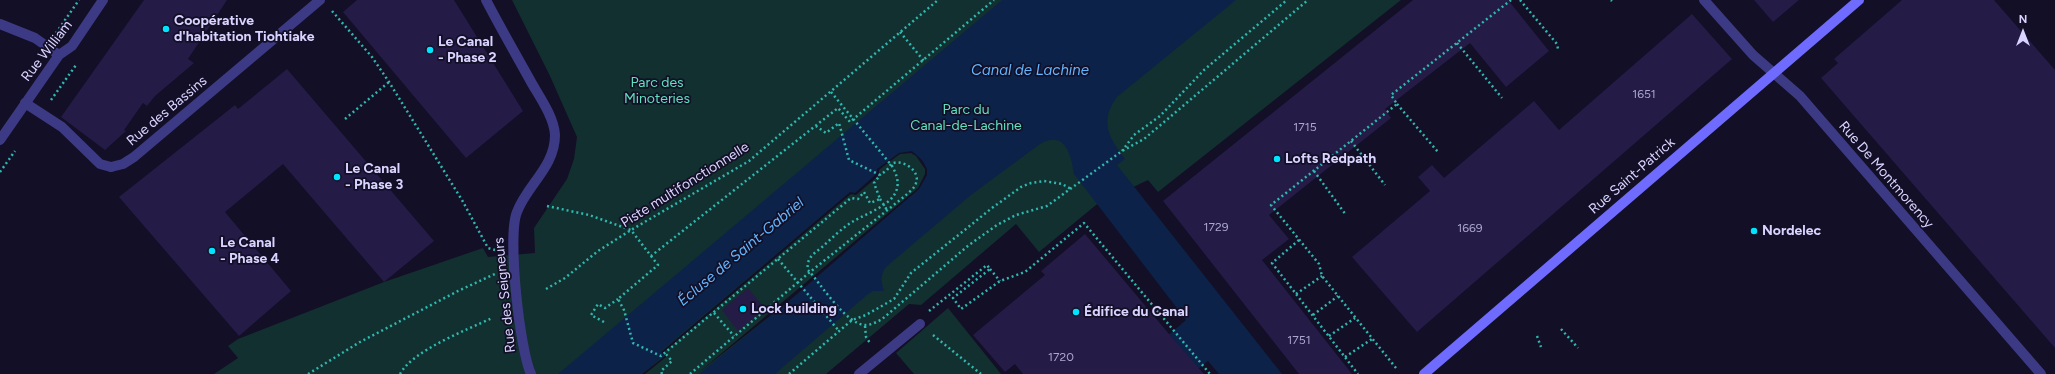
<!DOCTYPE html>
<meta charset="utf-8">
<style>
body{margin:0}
#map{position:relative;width:2055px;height:374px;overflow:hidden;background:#130f26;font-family:Figtree,sans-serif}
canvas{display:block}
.north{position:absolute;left:2003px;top:12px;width:40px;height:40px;-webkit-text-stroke:3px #130f26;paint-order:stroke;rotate:0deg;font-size:11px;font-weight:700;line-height:16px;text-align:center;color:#d9d4ff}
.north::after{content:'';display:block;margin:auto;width:14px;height:18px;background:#d9d4ff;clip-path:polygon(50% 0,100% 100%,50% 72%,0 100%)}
</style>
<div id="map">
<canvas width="2055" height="374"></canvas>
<div class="north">N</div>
</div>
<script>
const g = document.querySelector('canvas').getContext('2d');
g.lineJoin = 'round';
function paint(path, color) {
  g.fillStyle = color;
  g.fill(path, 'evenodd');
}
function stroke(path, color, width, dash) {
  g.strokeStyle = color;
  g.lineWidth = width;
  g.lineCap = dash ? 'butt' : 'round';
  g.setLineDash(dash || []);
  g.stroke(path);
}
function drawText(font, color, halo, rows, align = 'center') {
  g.font = font + ' Figtree,sans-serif';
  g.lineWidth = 3.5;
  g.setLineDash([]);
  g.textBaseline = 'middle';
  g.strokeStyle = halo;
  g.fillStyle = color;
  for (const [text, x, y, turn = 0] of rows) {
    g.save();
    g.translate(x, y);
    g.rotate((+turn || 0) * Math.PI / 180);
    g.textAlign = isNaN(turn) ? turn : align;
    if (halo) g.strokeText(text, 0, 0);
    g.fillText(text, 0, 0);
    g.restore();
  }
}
const green = new Path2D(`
 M512 0H1401L1158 192 1148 180 1096 205 1039 252 1016 224 921 305 909 304 826 374H214L238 358 228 346 238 339 384 282 483 248 488 257 535 253 534 228 567 179 574 159 577 137 550 76Z
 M948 308 1001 374H914L896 353Z`);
const water = new Path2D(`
 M1002 0H1236L1117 97C1099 121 1109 138 1125 159L1117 165 1282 374H1219L1208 361 1192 374H1123L1186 320 1074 174C1071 154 1065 130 1040 144L971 195 886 267C880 275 881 282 884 291H873L867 295 775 374H699L789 301 919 189C930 169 928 167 912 151L899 153 877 169V173L875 176 855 193 850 192 661 351 665 355 642 374H558Z`);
const pier = new Path2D(`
 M912 151 922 160 927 169V175L919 189 789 301 697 374 918 188 925 174V169L916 156 911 153 900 154 889 162 879 170V174L876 178 856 195 851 194 664 352 667 355 666 357 645 374H642L665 356 661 352 850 192 855 193 874 176 877 173V169L899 153Z`);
const building = new Path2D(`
 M144 0H227L188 59 194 63 155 96 147 106 143 103 124 130 126 131 105 150 61 117Z
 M357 0H454L523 111 466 158 343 12Z
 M1413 0H1508L1549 51 1506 87 1470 43 1385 109 1391 118 1269 215 1289 239 1262 260 1352 374H1299L1163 201Z
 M1754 0H1799L1773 22Z
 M1902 0H1994L2055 70V348L1821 78 1838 63 1834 59Z
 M1692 14 1732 59 1417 332 1352 257 1430 191 1418 177 1432 165 1444 178 1534 101 1559 130Z
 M287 69 434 241 384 282 283 164 225 212 291 291 239 336 119 197 235 105 238 109Z
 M1085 234 1169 334 1204 374H1023L1015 364 1005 372 973 335 1045 275 1041 271Z
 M748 288 765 309 738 331 722 310Z`);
const path = new Path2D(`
 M1520 0 1557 44 1558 49
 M1611 0 1612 1
 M332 11 372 57 389 82 462 200 488 248 495 250
 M900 32 924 61
 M56 33 79 0
 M1457 43 1502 98
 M831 92 892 166C912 200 874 209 852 222 841 229 831 239 821 248 813 254 806 259 808 270 821 284 847 326 866 325 871 325 876 322 881 320L969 245 997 225 1016 215 1047 206 1122 151 1144 139 1308 0
 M51 100 76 65
 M1397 104 1438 152
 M345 119 389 82
 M1351 141 1385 185
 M1122 151 1134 135 1160 116 1204 70 1287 0
 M1314 171 1346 215
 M0 172 15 151
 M880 199 887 210
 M547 206 589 215 631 230 651 256 838 108 850 122 994 0
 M1299 240 1272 263 1358 374
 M651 256 658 265 618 299 624 310 633 343 661 356 851 198 858 199 864 192 870 203 880 199 874 183 880 175 849 160 839 123 826 133 816 126
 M778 259 839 331
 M990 269 1000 281
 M546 289 565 278 598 251 631 230 749 161 938 0
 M1296 294 1322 276
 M929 311 987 265 990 269 953 298 961 309 1000 281 1025 272 1084 223 1210 374
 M714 313 734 336
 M1313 315 1338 296
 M604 322 591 315 598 304 605 308 618 299
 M865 326 866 337 870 343
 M1561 329 1578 348
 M933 335 981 374
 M1329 336 1355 318
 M1537 336 1541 347
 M1345 357 1372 339
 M1396 368 1322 276 1319 264 1271 205 1397 104 1391 95 1511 0
 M308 374 360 342 458 291 497 273
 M400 374C413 350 467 330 492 318
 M662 374 661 371 672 361 665 353
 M690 374 810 272 905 196C909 192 915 188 916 183 921 171 902 158 891 164L887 170 880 175
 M789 374 852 320 866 315 894 299 911 273 992 208 1021 187 1031 183 1044 181 1062 184 1071 189`);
const service = new Path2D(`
 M25 103 62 127 100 164 111 167
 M859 374 920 324`);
const minor = new Path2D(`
 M486 0C500 27 515 53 530 80 538 95 554 116 555 135 555 167 527 185 517 212 507 236 520 351 531 374
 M1704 0 1753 55 1800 96 2041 374
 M0 24 35 38 59 55
 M0 140 59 55 72 46 103 0
 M111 167 123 164 134 157 320 0`);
const secondary = new Path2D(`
 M1424 374 1859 0`);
const markers = [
 [166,29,4,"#00e5ff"],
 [430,50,4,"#00e5ff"],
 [1277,159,4,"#00e5ff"],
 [337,177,4,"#00e5ff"],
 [1754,231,4,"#00e5ff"],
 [212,251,4,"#00e5ff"],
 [743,309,4,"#00e5ff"],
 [1076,312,4,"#00e5ff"]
];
const numberNames = [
 ["1651",1644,94],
 ["1715",1305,127],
 ["1729",1216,227],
 ["1669",1470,228],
 ["1751",1299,340],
 ["1720",1061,357]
];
const poiNames = [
 ["Coopérative",174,21],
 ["d'habitation Tiohtiake",174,37],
 ["Le Canal",438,42],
 ["- Phase 2",438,58],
 ["Lofts Redpath",1285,159],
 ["Le Canal",345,169],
 ["- Phase 3",345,185],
 ["Nordelec",1762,231],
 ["Le Canal",220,243],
 ["- Phase 4",220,259],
 ["Lock building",751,309],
 ["Édifice du Canal",1084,312]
];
const streetNames = [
 ["Rue William",47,51,-52],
 ["Rue des Bassins",167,111,-40],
 ["Rue De Montmorency",1886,175,49],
 ["Rue Saint-Patrick",1632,176,-41],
 ["Piste multifonctionnelle",685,185,-32],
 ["Rue des Seigneurs",505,295,-96]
];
const parkNames = [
 ["Parc des",657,83],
 ["Minoteries",657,99],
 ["Parc du",966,110],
 ["Canal-de-Lachine",966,126]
];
const waterNames = [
 ["Canal de Lachine",1030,71],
 ["Écluse de Saint-Gabriel",741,252,-40]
];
paint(green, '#12302f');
paint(water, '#0c2248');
paint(pier, '#130f26');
paint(building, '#241b47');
stroke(path, '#2fb8b0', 2.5, [2, 3]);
stroke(service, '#3d3a85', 10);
stroke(minor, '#3d3a85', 10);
stroke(secondary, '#6f6bff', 10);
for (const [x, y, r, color] of markers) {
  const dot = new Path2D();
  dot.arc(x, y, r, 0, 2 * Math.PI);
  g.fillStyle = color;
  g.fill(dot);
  stroke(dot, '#130f26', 1.5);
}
drawText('12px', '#aca6d1', null, numberNames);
drawText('bold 14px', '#d9d4ff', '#130f26', poiNames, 'left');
drawText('14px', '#d9d4ff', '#130f26', streetNames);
drawText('14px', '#5fe0c0', '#130f26', parkNames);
drawText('italic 15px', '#62b6ff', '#130f26', waterNames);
</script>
